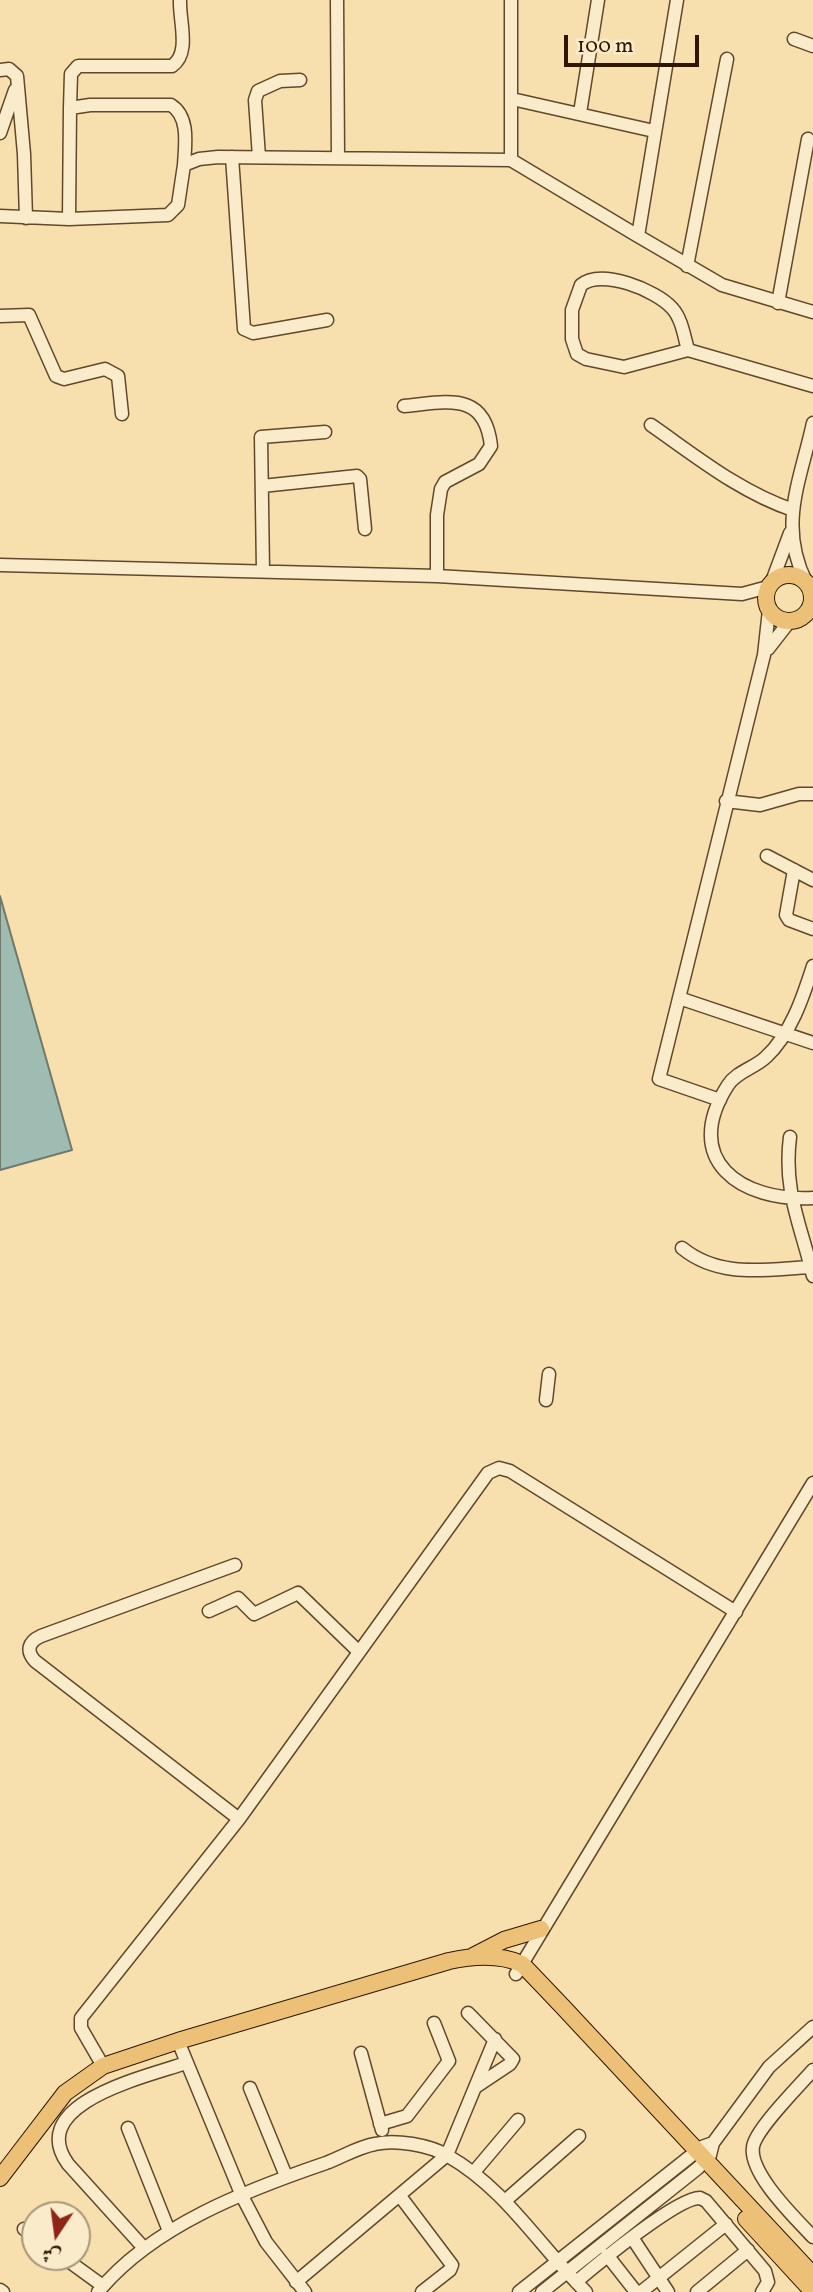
<!DOCTYPE html>
<meta charset="utf-8">
<style>
body{margin:0}
#map{position:relative;width:813px;height:2292px;overflow:hidden;background:#f7e0ae;font-family:Vollkorn,Amiri,serif}
canvas{display:block}
.north{position:absolute;left:21px;top:2201px;width:70px;height:70px;box-sizing:border-box;background:#faebca;border:2px solid #a89679;border-radius:50%;rotate:193deg;font-size:19px;font-weight:700;line-height:28px;text-align:center;color:#2e1600}
.north::after{content:'';display:block;margin:auto;width:24px;height:32px;background:#8f2418;clip-path:polygon(50% 0,100% 100%,50% 72%,0 100%)}
.scale{position:absolute;left:564px;top:35px;width:135px;height:32px;box-sizing:border-box;border:4px solid #2e1600;border-top:0;padding-left:9px;font-size:21px;line-height:24px;white-space:nowrap;color:#2e1600;-webkit-text-stroke:5px #faebca;paint-order:stroke}
</style>
<div id="map">
<canvas width="813" height="2292"></canvas>
<div class="north">ش</div>
<div class="scale">100 m</div>
</div>
<script>
const g = document.querySelector('canvas').getContext('2d');
g.lineJoin = 'round';
function paint(path, color) {
  g.fillStyle = color;
  g.fill(path, 'evenodd');
}
function stroke(path, color, width, dash) {
  g.strokeStyle = color;
  g.lineWidth = width;
  g.lineCap = dash ? 'butt' : 'round';
  g.setLineDash(dash || []);
  g.stroke(path);
}
const water = new Path2D(`
 M0 896 72 1150 0 1170Z`);
const minor = new Path2D(`
 M337 0 338 158
 M511 0V160
 M677 0 638 236 722 285 813 312
 M794 39 813 46
 M0 70 9 69 17 76 24 154 26 218
 M512 99 654 131
 M70 108 71 74 78 66H172C191 53 179 21 180 0
 M580 113 598 0
 M0 133 15 90
 M232 157 244 329 253 333 327 320
 M259 157 255 100 258 91 280 81 300 80
 M0 216 69 219 168 215 178 205 184 165 199 159 218 157 511 160 638 236
 M69 219 70 108 90 105H171C190 117 185 145 184 165
 M687 266 727 59
 M778 303 808 139
 M0 316 29 315 56 376 64 379 105 369 118 376 122 414
 M688 350C684 336 682 319 672 308 656 290 601 268 581 285L572 310V339L577 354 586 359 624 367 688 350 813 386
 M404 406C448 402 485 391 491 446L479 464 445 482 441 489 437 515V576
 M651 425C697 457 740 492 793 510
 M262 486 357 476 360 479 365 529
 M0 565 437 576 742 594 768 587
 M263 571 261 437 325 432
 M806 582C778 525 800 482 813 423
 M771 584 790 533
 M768 649 789 622
 M726 801 760 805 799 794H813
 M767 856 813 880
 M794 870 786 915 789 920 813 929
 M813 966C803 997 791 1034 766 1057 755 1068 737 1071 728 1085 680 1160 741 1202 813 1198
 M679 998 813 1043
 M720 1100 659 1079 764 655 769 610
 M790 1137C783 1191 801 1225 813 1276
 M682 1248C720 1279 766 1269 811 1267
 M546 1400 549 1374
 M235 1565 41 1636C28 1642 26 1651 35 1661L239 1819
 M209 1611 238 1598 254 1614 298 1593 358 1651
 M516 1974 813 1483
 M468 2013 513 2059 510 2064 477 2086
 M178 2041 242 2196 266 2242 305 2292
 M361 2053 382 2130
 M103 2066 81 2028V2018L239 1819 488 1473 499 1468 510 1471 736 1612
 M813 2070C798 2087 761 2124 754 2143 744 2169 795 2218 813 2237
 M250 2088 286 2176
 M380 2124 407 2116 449 2061 434 2023
 M128 2128 169 2231
 M474 2172 518 2120
 M400 2196 452 2265 450 2270 422 2292
 M506 2200 579 2136
 M24 2229 35 2237
 M633 2239 668 2292
 M143 2247 68 2164C24 2103 149 2076 186 2063
 M607 2255 636 2292
 M63 2257 103 2286
 M296 2282 447 2155 495 2039
 M576 2282C596 2265 678 2197 700 2198L706 2201 765 2271 768 2282 762 2292
 M0 2290 3 2292
 M98 2292C152 2226 247 2190 326 2163 342 2157 358 2147 375 2144 395 2139 430 2145 448 2156 506 2189 539 2246 586 2292
 M519 2292 702 2147 713 2143
 M542 2292 698 2168 710 2155 713 2143 769 2067 813 2027
 M641 2292 726 2224
 M697 2292 748 2250`);
const major = new Path2D(`
 M766 598a23 23 0 1 1 46 0a23 23 0 1 1-46 0Z
 M473 1956 504 1940 541 1929
 M0 2178 65 2093 103 2066 178 2041 449 1961C472 1956 500 1954 522 1964L563 2007 813 2275
 M746 2219 813 2292`);
paint(water, '#9ebcb1');
stroke(water, '#717a6a', 2);
stroke(minor, '#60482c', 15);
stroke(major, '#2e1600', 18);
stroke(minor, '#faebca', 12);
stroke(major, '#ecc077', 16);
</script>
